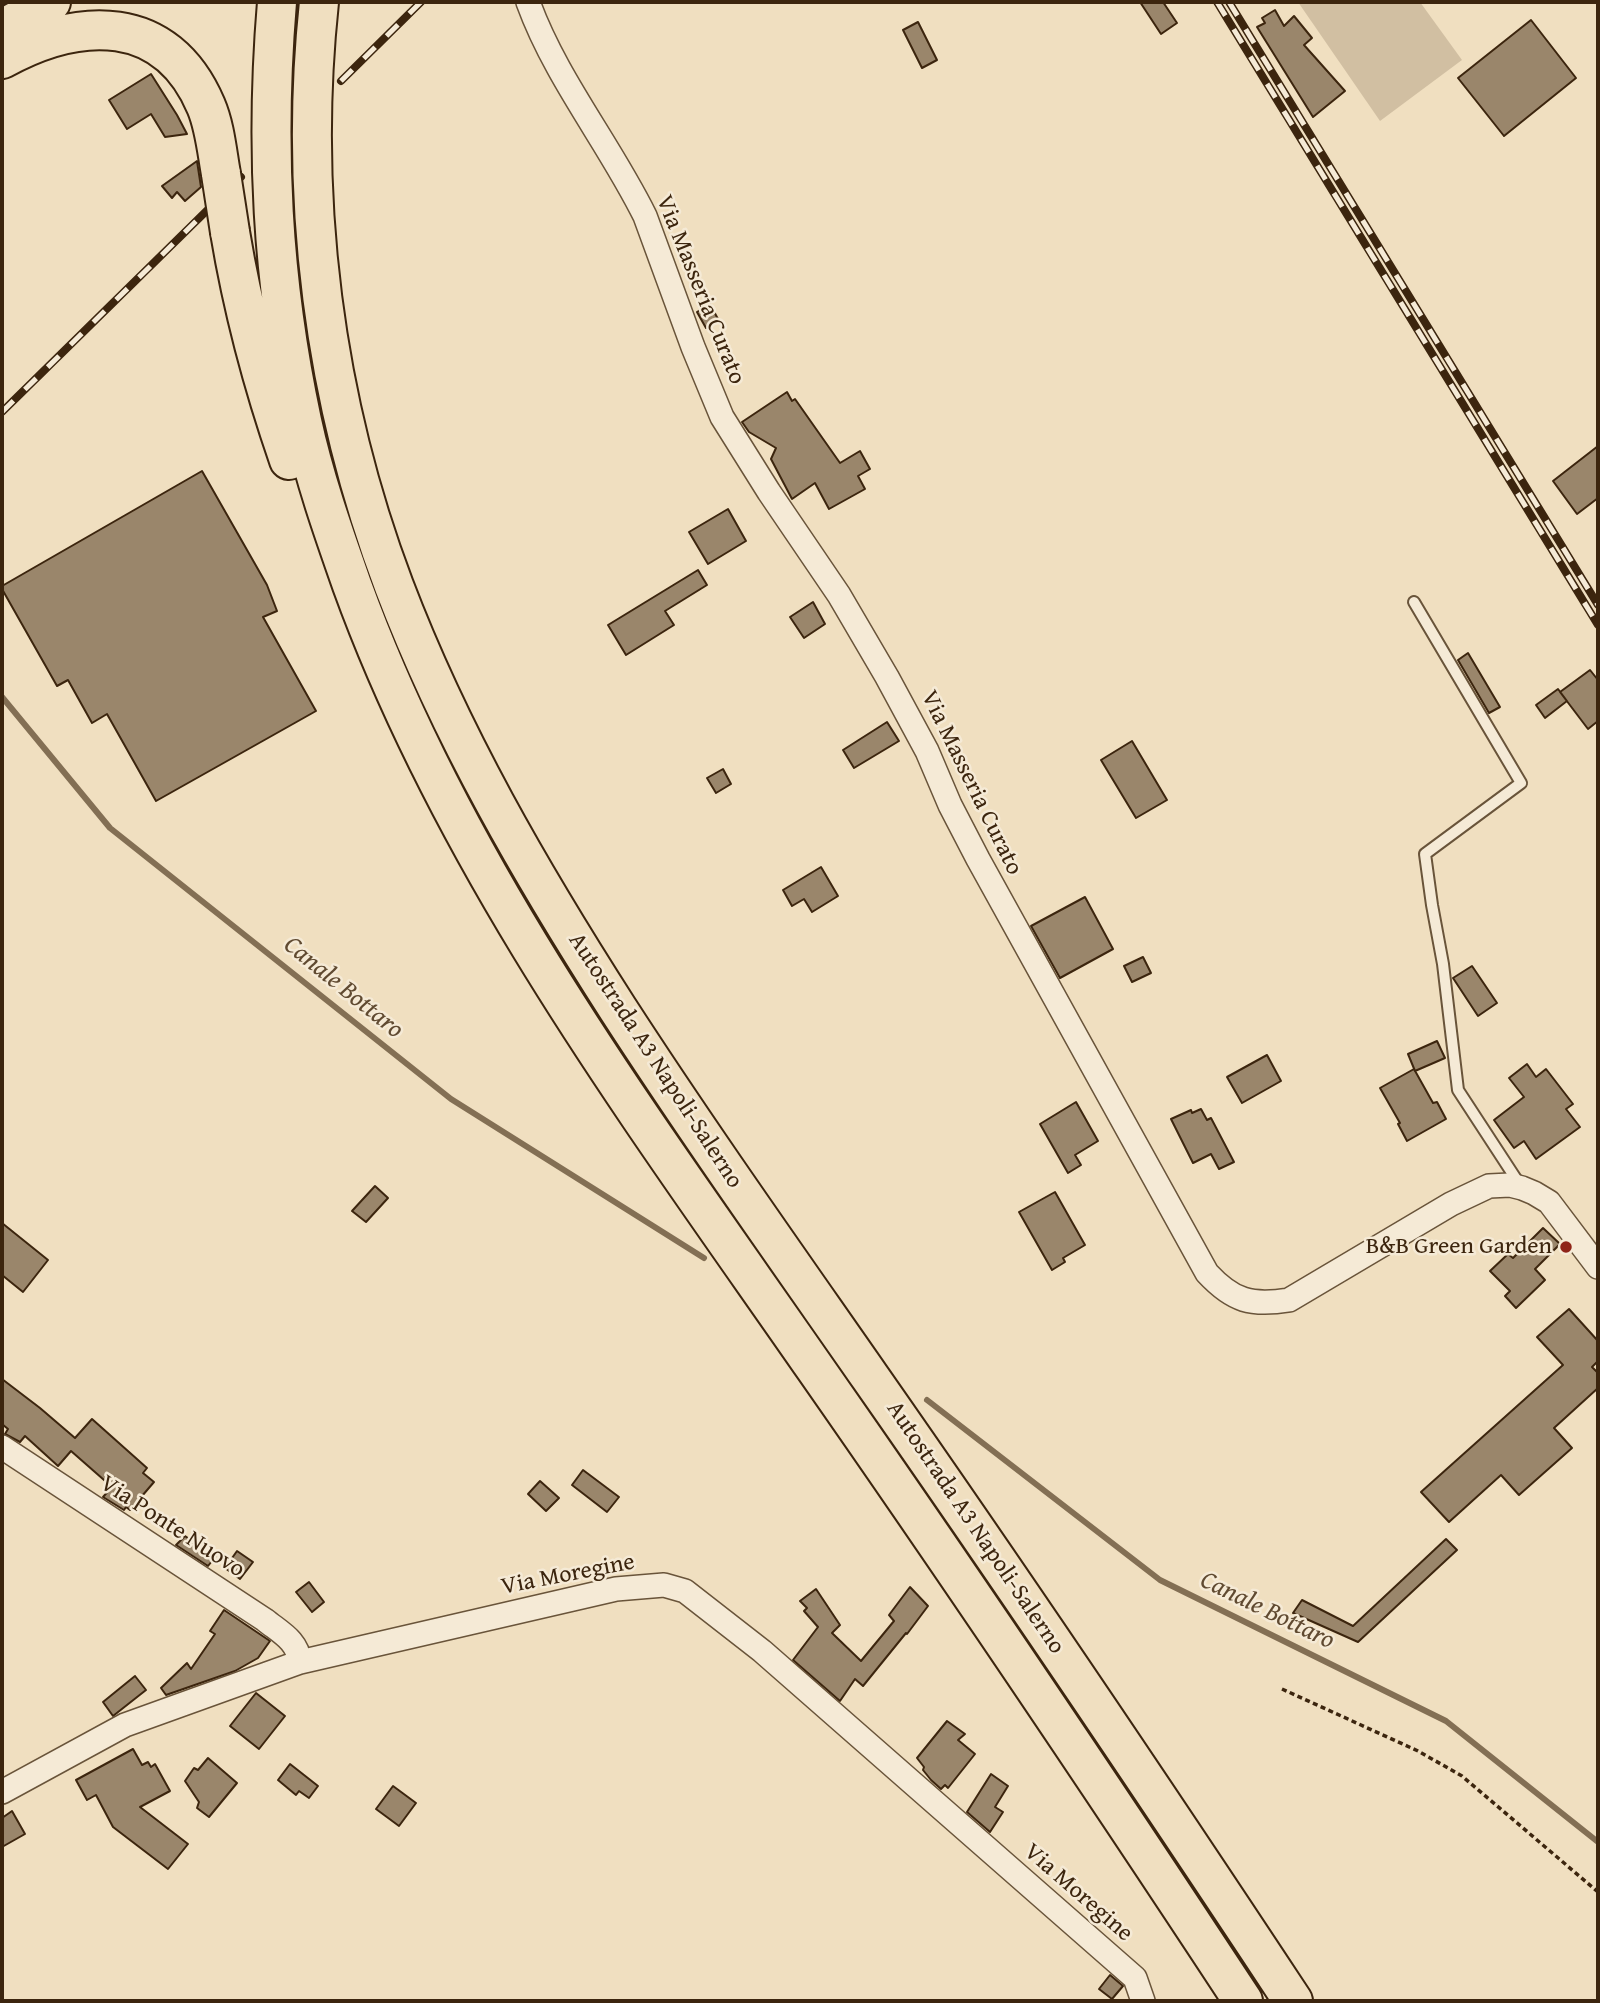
<!DOCTYPE html>
<style>
body{margin:0}
#map{position:relative;width:1600px;height:2003px;overflow:hidden;background:#f0dfc0;font-family:"Gentium Book Plus",serif}
canvas{display:block}
.frame{position:absolute;inset:0;border:4px solid #3c250e;pointer-events:none}
</style>
<div id="map">
<canvas width="1600" height="2003"></canvas>
<div class="frame"></div>
</div>
<script>
const g = document.querySelector('canvas').getContext('2d');
g.lineJoin = 'round';
function paint(path, color) {
  g.fillStyle = color;
  g.fill(path, 'evenodd');
}
function stroke(path, color, width, dash) {
  g.strokeStyle = color;
  g.lineWidth = width;
  g.lineCap = dash ? 'butt' : 'round';
  g.setLineDash(dash || []);
  g.stroke(path);
}
function drawText(font, color, halo, rows, align = 'center') {
  g.font = font + ' "Gentium Book Plus",serif';
  g.lineWidth = 5;
  g.setLineDash([]);
  g.textBaseline = 'middle';
  g.strokeStyle = halo;
  g.fillStyle = color;
  for (const [text, x, y, turn = 0] of rows) {
    g.save();
    g.translate(x, y);
    g.rotate((+turn || 0) * Math.PI / 180);
    g.textAlign = isNaN(turn) ? turn : align;
    if (halo) g.strokeText(text, 0, 0);
    g.fillText(text, 0, 0);
    g.restore();
  }
}
const green = new Path2D(`
 M1298 2H1420L1462 60 1380 121Z`);
const stream = new Path2D(`
 M2 697 110 828 451 1099 704 1258
 M927 1400 1160 1580 1446 1721 1598 1842`);
const building = new Path2D(`
 M1140 2H1163L1177 23 1161 34Z
 M1275 10 1284 26 1294 16 1312 38 1304 45 1345 91 1313 117 1257 27 1265 23 1262 18Z
 M1531 20 1576 78 1504 136 1458 78Z
 M918 22 937 60 922 68 903 30Z
 M151 74 177 115 187 134 165 137 151 114 127 129 109 100Z
 M197 161 201 187 185 201 177 192 172 198 162 186Z
 M710 304 719 321 706 328 697 312Z
 M787 392 792 401 795 399 840 463 860 451 870 469 858 476 865 489 829 509 815 483 792 499 771 459 776 448 749 432 742 422Z
 M1598 446V498L1577 514 1553 481Z
 M202 471 267 585 277 611 263 617 316 711 156 801 107 714 92 723 68 680 57 686 2 589V586Z
 M728 509 746 541 708 564 689 532Z
 M698 570 707 585 665 611 674 625 626 655 608 625Z
 M813 602 825 624 804 638 790 617Z
 M1468 653 1500 707 1489 713 1458 660Z
 M1590 670 1598 680V721L1588 729 1560 692Z
 M1558 689 1567 701 1545 718 1536 705Z
 M887 722 899 741 854 768 843 750Z
 M1132 741 1167 800 1136 818 1101 760Z
 M723 769 731 784 716 793 707 778Z
 M821 867 838 896 812 912 804 899 792 906 783 890Z
 M1085 897 1113 949 1060 978 1031 926Z
 M1143 957 1151 973 1132 982 1124 966Z
 M1472 966 1497 1003 1478 1016 1453 978Z
 M1437 1041 1445 1058 1415 1071 1408 1054Z
 M1267 1055 1281 1081 1242 1103 1227 1077Z
 M1527 1064 1536 1077 1546 1069 1573 1104 1566 1109 1580 1127 1536 1159 1524 1141 1514 1148 1494 1120 1524 1097 1509 1078Z
 M1414 1069 1433 1103 1437 1102 1446 1119 1407 1141 1398 1124 1400 1123 1380 1088Z
 M1076 1102 1098 1141 1075 1155 1081 1165 1068 1173 1040 1124Z
 M1201 1109 1207 1120 1211 1118 1234 1162 1219 1169 1211 1154 1193 1163 1171 1119 1191 1110 1192 1113Z
 M375 1186 388 1198 366 1222 352 1211Z
 M1055 1192 1085 1245 1063 1258 1065 1262 1052 1270 1019 1212Z
 M2 1223 48 1260 23 1292 2 1275Z
 M1543 1228 1560 1244 1535 1269 1545 1280 1516 1308 1505 1296 1510 1291 1490 1271 1508 1254 1513 1258Z
 M1569 1309 1598 1341V1361L1592 1367 1598 1373V1388L1554 1428 1572 1448 1519 1495 1501 1475 1449 1522 1421 1492 1563 1365 1537 1337Z
 M2 1379 40 1408 75 1438 92 1419 147 1468 143 1473 154 1482 130 1510 126 1507 124 1510 103 1497 112 1487 71 1451 58 1466 25 1436 20 1442 5 1434 8 1429 2 1424Z
 M583 1470 619 1497 607 1512 572 1485Z
 M540 1481 559 1498 546 1511 528 1494Z
 M185 1536 195 1543 197 1542 203 1546 205 1544 216 1556 208 1566 176 1545Z
 M1446 1539 1457 1550 1358 1642 1293 1613 1302 1600 1353 1626Z
 M237 1551 253 1562 240 1579 225 1568Z
 M309 1582 324 1602 312 1612 296 1592Z
 M910 1587 928 1606 907 1634 906 1633 863 1686 855 1679 840 1701 793 1660 818 1627 804 1611 807 1608 800 1601 816 1589 840 1625 832 1633 861 1661 894 1621 889 1615Z
 M224 1610 270 1641 258 1658 235 1671 166 1695 161 1688 187 1663 191 1669 215 1634 210 1631Z
 M135 1676 146 1690 113 1716 103 1702Z
 M256 1693 285 1716 259 1749 230 1726Z
 M947 1721 965 1734 958 1740 975 1754 948 1788 945 1785 941 1789 931 1780 923 1770 924 1767 917 1758Z
 M133 1749 142 1765 148 1762 151 1767 155 1764 170 1791 140 1807 188 1844 168 1869 113 1827 96 1795 87 1800 76 1780Z
 M208 1758 237 1783 209 1817 197 1808 199 1802 185 1781 194 1768 198 1770Z
 M290 1764 318 1786 309 1798 299 1791 296 1795 278 1780Z
 M991 1774 1008 1786 995 1807 1003 1812 990 1832 967 1812Z
 M393 1786 416 1803 399 1826 376 1809Z
 M12 1811 25 1834 2 1847V1818Z
 M1110 1975 1123 1986 1112 1999 1099 1989Z`);
const path = new Path2D(`
 M1282 1689 1418 1751 1462 1776 1598 1892`);
const service = new Path2D(`
 M1414 602 1521 783 1425 854 1432 905 1443 964 1458 1090 1520 1185`);
const minor = new Path2D(`
 M528 2C556 79 609 143 645 216L693 347 722 417 769 492 839 595 887 677 927 751 950 805 978 859 1207 1273C1233 1301 1251 1306 1289 1300L1451 1204 1489 1186 1510 1185 1522 1188 1534 1193 1549 1202 1598 1267
 M2 1447 265 1620C281 1633 297 1640 300 1662
 M2 1792 125 1725 300 1662 616 1589 664 1585 685 1591 762 1651 1135 1978 1143 2001`);
const motorway = new Path2D(`
 M277 2C265 146 272 280 302 421 314 477 333 531 352 585 456 872 642 1119 815 1368 961 1577 1103 1788 1243 2001
 M319 2C298 198 324 401 394 586 451 736 532 875 618 1009 699 1134 785 1255 870 1377 1014 1583 1155 1792 1293 2001
 M2 29 51 2
 M2 59C79 17 166 12 206 106 215 127 217 152 221 174
 M230 232C243 310 263 385 289 460`);
const rail = new Path2D(`
 M1217 2 1598 625
 M1229 2 1598 605
 M341 81 421 2
 M2 412 241 177`);
const motorwayBridge = new Path2D(`
 M221 174 230 232`);
const markers = [
 [1566,1247,7,"#8f2418"]
];
const streetNames = [
 ["Via Masseria Curato",700,290,68],
 ["Via Masseria Curato",971,783,64],
 ["Autostrada A3 Napoli-Salerno",655,1061,57],
 ["Via Ponte Nuovo",172,1527,33],
 ["Autostrada A3 Napoli-Salerno",975,1528,56],
 ["Via Moregine",568,1575,-11],
 ["Via Moregine",1078,1893,41]
];
const poiNames = [
 ["B&B Green Garden",1552,1247]
];
const waterNames = [
 ["Canale Bottaro",343,988,39],
 ["Canale Bottaro",1267,1611,26]
];
paint(green, '#d1bfa2');
stroke(stream, '#836f54', 6);
paint(building, '#9a866b');
stroke(building, '#3c250e', 2);
stroke(service, '#69543a', 14);
stroke(minor, '#69543a', 26);
stroke(motorway, '#3c250e', 42);
stroke(path, '#3c250e', 3.5, [5, 3.5]);
stroke(service, '#f5ead6', 10);
stroke(minor, '#f5ead6', 23);
stroke(motorway, '#f0dfc0', 38);
stroke(rail, '#3c250e', 8);
stroke(rail, '#f5ead6', 5, [16]);
stroke(motorwayBridge, '#3c250e', 42, []);
stroke(motorwayBridge, '#f0dfc0', 38);
for (const [x, y, r, color] of markers) {
  const dot = new Path2D();
  dot.arc(x, y, r, 0, 2 * Math.PI);
  g.fillStyle = color;
  g.fill(dot);
  stroke(dot, '#f5ead6', 2.5);
}
drawText('24px', '#3c250e', '#f5ead6', streetNames);
drawText('24px', '#3c250e', '#f5ead6', poiNames, 'right');
drawText('italic 26px', '#604a31', '#f5ead6', waterNames);
</script>
